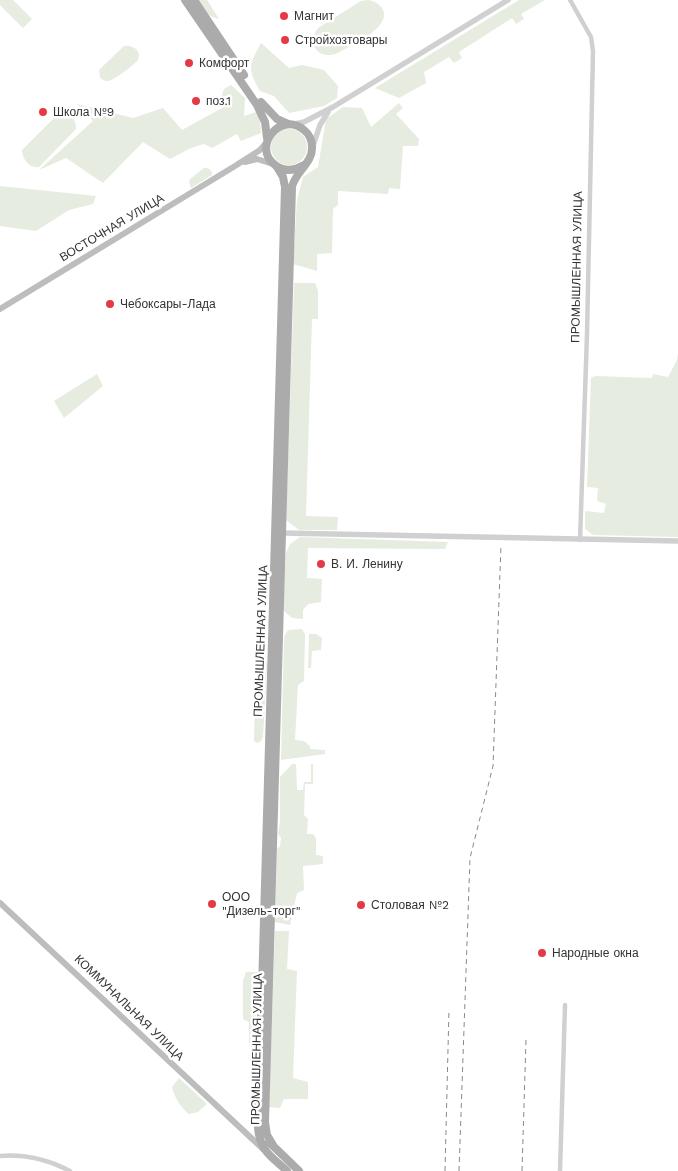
<!DOCTYPE html>
<meta charset="utf-8">
<style>
body{margin:0}
canvas{display:block;background:#fff}
</style>
<canvas width="678" height="1171"></canvas>
<script>
const g = document.querySelector('canvas').getContext('2d');
g.lineJoin = 'round';
function paint(path, color) {
  g.fillStyle = color;
  g.fill(path, 'evenodd');
}
function stroke(path, color, width, dash) {
  g.strokeStyle = color;
  g.lineWidth = width;
  g.lineCap = dash ? 'butt' : 'round';
  g.setLineDash(dash || []);
  g.stroke(path);
}
function drawText(font, color, halo, rows, align = 'center') {
  g.font = font + ' "Work Sans",sans-serif';
  g.lineWidth = 5;
  g.setLineDash([]);
  g.textBaseline = 'middle';
  g.strokeStyle = halo;
  g.fillStyle = color;
  for (const [text, x, y, turn = 0] of rows) {
    g.save();
    g.translate(x, y);
    g.rotate((+turn || 0) * Math.PI / 180);
    g.textAlign = isNaN(turn) ? turn : align;
    if (halo) g.strokeText(text, 0, 0);
    g.fillText(text, 0, 0);
    g.restore();
  }
}
const green = new Path2D(`
 M0 0H13L32 19 23 28 0 5Z
 M196 0H207L219 19C207 16 203 10 196 0Z
 M368 0C374 1 378 3 382 8 394 27 351 45 338 53 319 61 306 44 318 28L361 1Z
 M519 0H545L521 14 524 19 516 24 512 18 459 52 462 58 454 63 449 57 424 72 426 83 399 98 375 88Z
 M261 43 289 68 302 65 324 70 338 86 337 98 324 106 289 113 274 96 260 91C247 68 249 65 261 43Z
 M124 46C132 45 142 50 138 60 135 64 113 81 108 81 104 81 103 80 100 78L99 70Z
 M231 85 245 98 244 116 259 111 261 133 241 141 237 134 212 148 204 144 191 148 170 159 143 142 103 183 66 158 39 170 93 121 77 104 133 118 163 108 182 130 222 108 221 98 224 89Z
 M399 103 403 108 396 114 419 139 418 146H403L400 189 389 188 388 194 338 191V205L333 209 332 253 317 254V271L293 264 297 200 303 177 318 167 326 119 343 107 362 108 371 127Z
 M59 113C69 113 77 119 76 129L39 167C30 169 22 159 22 150Z
 M271 147a18 18 0 1 1 36 0a18 18 0 1 1-36 0Z
 M204 168H208L212 172V175L191 188 189 182 190 179Z
 M0 186 96 196 93 204 69 210 36 231 0 226Z
 M294 283H315L318 291V319H312L306 516 338 517 337 530H299L286 520Z
 M678 353V537L593 535 585 529V511L604 513 606 504 597 501 598 488 587 487 591 378 595 376 652 378 653 374 668 377 677 360Z
 M97 374 103 386 64 418 54 401Z
 M300 537 448 542 445 549 308 548 307 578 322 579 321 602 308 604 303 610V619L292 618 283 610 286 553 290 544Z
 M302 629 305 634 304 681 298 685 295 740 304 741 310 746V749L325 750V754L281 760 284 637 288 630Z
 M309 634H316L322 638 321 650 312 651 311 668H308Z
 M264 649 266 651 267 665 263 737 261 741 257 743 254 741 255 690 260 665 259 657 261 650Z
 M292 764H296L297 790H303L304 782H311V764H313V784H305L304 815 308 819 307 834H313L316 838V855L323 856V864L303 866 304 890 297 893 290 925 275 922 277 849 280 846 281 838 278 834 280 822V777Z
 M275 931H289L287 969 297 971 293 1078 308 1082V1099H284L280 1108 269 1107Z
 M246 972H258L255 1043H249V1022L243 1019V981Z
 M179 1078 207 1104 198 1112 189 1114C181 1108 174 1097 172 1087Z`);
const minor = new Path2D(`
 M570 0 591 37 593 51 587 334 580 540
 M0 1156C24 1154 49 1160 70 1171
 M560 1171 565 1005`);
const tertiary = new Path2D(`
 M295 124 304 122 333 107 508 0
 M313 146 320 125 328 112
 M282 533 678 541`);
const secondary = new Path2D(`
 M245 162 257 159 273 164
 M0 309 235 166 260 150 267 142
 M0 903 263 1149`);
const primary = new Path2D(`
 M185 0 257 105 265 122 267 138
 M194 0 244 75
 M261 102 277 119 288 124
 M277 167 283 177 285 187 258 1128C260 1151 271 1156 287 1171
 M269 1142 299 1171
 M273 1145 267 1135 265 1122 292 187C295 172 313 163 312 147 312 140 309 134 304 130 281 110 251 147 275 165 284 172 294 171 304 165`);
const rail = new Path2D(`
 M445 1171 449 1009
 M459 1171 470 858 493 766 501 545
 M522 1171 526 1040`);
const markers = [
 [284,16,5,"#e63946"],
 [285,40,5,"#e63946"],
 [189,63,5,"#e63946"],
 [196,101,5,"#e63946"],
 [43,112,5,"#e63946"],
 [110,304,5,"#e63946"],
 [321,564,5,"#e63946"],
 [212,904,5,"#e63946"],
 [361,905,5,"#e63946"],
 [542,953,5,"#e63946"]
];
const poiNames = [
 ["Магнит",294,16],
 ["Стройхозтовары",295,40],
 ["Комфорт",199,63],
 ["поз.1",206,101],
 ["Школа №9",53,112],
 ["Чебоксары-Лада",120,304],
 ["В. И. Ленину",331,564],
 ["ООО",222,897],
 ["\"Дизель-торг\"",222,911],
 ["Столовая №2",371,905],
 ["Народные окна",552,953]
];
const streetNames = [
 ["ВОСТОЧНАЯ УЛИЦА",112,228,-31],
 ["ПРОМЫШЛЕННАЯ УЛИЦА",577,267,-89],
 ["ПРОМЫШЛЕННАЯ УЛИЦА",261,641,-88],
 ["КОММУНАЛЬНАЯ УЛИЦА",129,1008,44],
 ["ПРОМЫШЛЕННАЯ УЛИЦА",257,1049,-89]
];
paint(green, '#e6ecdf');
stroke(minor, '#d0d0d0', 4.5);
stroke(tertiary, '#d0d0d0', 5.5);
stroke(secondary, '#bdbdbd', 6);
stroke(primary, '#ababab', 8);
stroke(rail, '#888', 1, [5, 4]);
for (const [x, y, r, color] of markers) {
  const dot = new Path2D();
  dot.arc(x, y, r, 0, 2 * Math.PI);
  g.fillStyle = color;
  g.fill(dot);
  stroke(dot, '#fff', 2);
}
drawText('12px', '#333', '#fff', poiNames, 'left');
drawText('12px', '#333', '#fff', streetNames);
</script>
